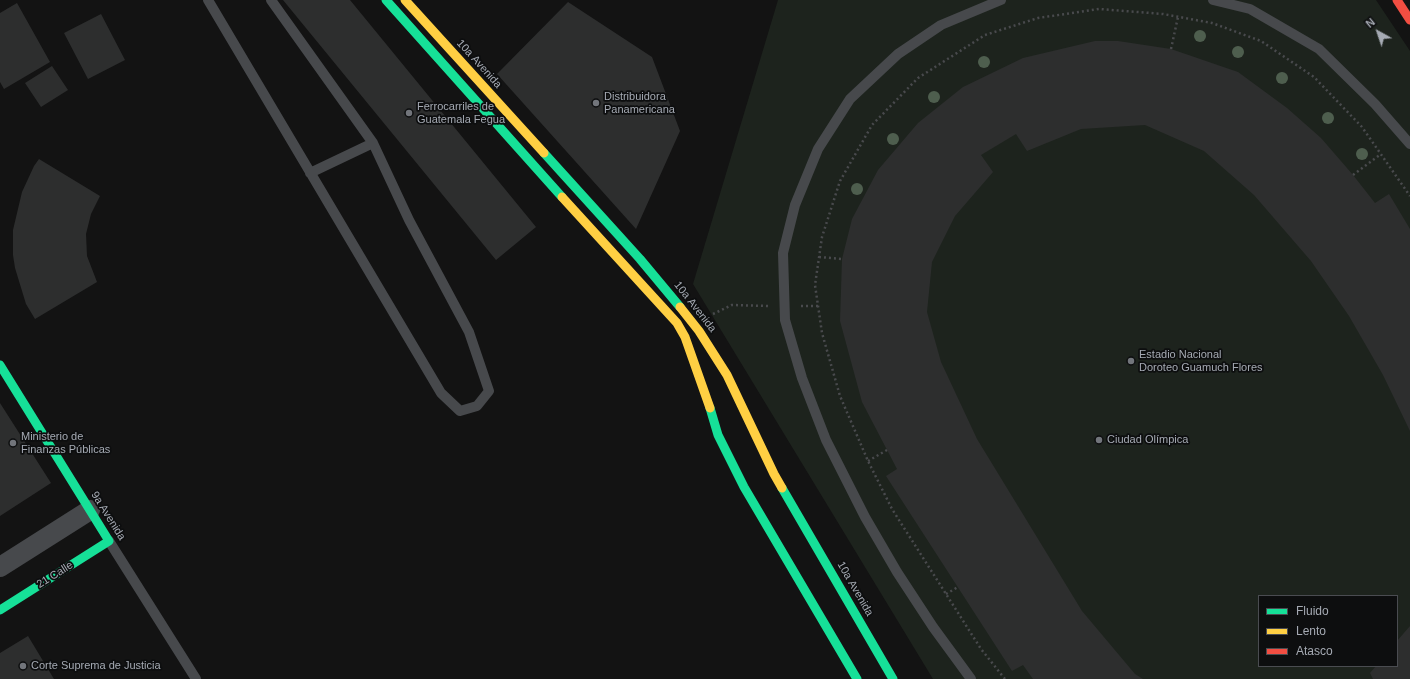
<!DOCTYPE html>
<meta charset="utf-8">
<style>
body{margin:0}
#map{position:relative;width:1410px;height:679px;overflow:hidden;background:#131313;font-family:Helvetica,sans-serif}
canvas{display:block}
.legend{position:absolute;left:1258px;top:595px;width:140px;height:72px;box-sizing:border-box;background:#0d0e0f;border:1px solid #4a4c51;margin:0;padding:5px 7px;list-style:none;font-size:12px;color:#a5aab3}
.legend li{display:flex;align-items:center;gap:8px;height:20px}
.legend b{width:20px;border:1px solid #4a4c51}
.north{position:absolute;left:1358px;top:12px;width:40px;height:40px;-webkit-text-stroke:3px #0d0e0f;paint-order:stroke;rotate:320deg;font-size:11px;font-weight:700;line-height:16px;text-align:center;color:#a5aab3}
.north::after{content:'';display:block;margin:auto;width:14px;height:18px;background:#a5aab3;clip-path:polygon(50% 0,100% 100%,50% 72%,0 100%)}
</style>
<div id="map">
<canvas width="1410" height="679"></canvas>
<ul class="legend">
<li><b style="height:5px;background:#16e098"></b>Fluido</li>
<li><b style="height:5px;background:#ffcf43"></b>Lento</li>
<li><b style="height:5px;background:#f24e42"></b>Atasco</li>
</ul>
<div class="north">N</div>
</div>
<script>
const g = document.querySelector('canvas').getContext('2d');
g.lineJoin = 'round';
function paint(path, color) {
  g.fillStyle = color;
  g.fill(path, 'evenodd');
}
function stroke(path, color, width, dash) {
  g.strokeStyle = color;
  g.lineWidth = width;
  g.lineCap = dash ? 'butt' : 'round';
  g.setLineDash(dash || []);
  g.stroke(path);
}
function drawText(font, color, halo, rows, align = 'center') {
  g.font = font + ' Helvetica,sans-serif';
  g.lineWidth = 3.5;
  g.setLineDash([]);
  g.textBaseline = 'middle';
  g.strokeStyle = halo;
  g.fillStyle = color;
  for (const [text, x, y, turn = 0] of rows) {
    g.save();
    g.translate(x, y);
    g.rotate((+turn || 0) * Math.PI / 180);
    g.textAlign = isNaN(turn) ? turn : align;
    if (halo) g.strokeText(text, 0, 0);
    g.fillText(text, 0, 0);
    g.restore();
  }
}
const green = new Path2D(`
 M778 0H1376L1410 51V679H933L693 284ZM1259 596H1397V666H1259Z`);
const building = new Path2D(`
 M283 0H350L536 227 496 260Z
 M568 2 652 57 680 131 636 229 497 74Z
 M17 3 50 62 4 89 0 82V13Z
 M101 14 125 60 88 79 64 33Z
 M1095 41H1118L1171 49 1238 72 1287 108 1321 138 1353 175 1375 203 1389 194 1410 229V431L1383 375 1349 316 1311 261 1254 195 1204 151 1145 125 1081 129 1027 151 1016 134 981 155 993 172 955 216 932 262 927 312 941 362 977 439 1082 611 1135 674 1143 679H1033L1023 665 1012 671 886 476 897 469 862 402 840 321 842 259 852 219 878 170 918 123 963 87 1023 58Z
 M52 66 68 90 41 107 25 83Z
 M39 159 100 196 91 214 86 234 87 256 97 282 35 319 26 304 15 268 13 255V230L22 192 34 166Z
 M0 403 51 483 0 516Z
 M1410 626V679H1373L1370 673 1376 666H1397V641Z
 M28 636 54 679H0V653Z`);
const path = new Path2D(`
 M1171 49 1178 17
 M1353 175 1381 154
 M819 257 842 259
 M801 306H818
 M713 314 732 305 768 306
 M868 461 887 450
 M946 594 958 587
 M1005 679 981 649 892 509 868 461 840 396 822 333 815 285 822 237 840 181 872 125 918 78 985 35 1038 18 1099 9 1163 14 1212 23 1261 41 1314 77 1362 127 1410 196`);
const lane = new Path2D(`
 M208 0 441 393 460 411 477 406 489 391 469 332 409 220 373 143 271 0
 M1213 0 1250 9 1319 49 1375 104 1410 144
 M310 173 373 143
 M109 541 196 679
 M971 679 933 627 897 572 865 517 826 440 802 378 785 320 783 253 795 205 818 149 850 99 898 54 941 25 1001 0`);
const street = new Path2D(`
 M0 567 90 510`);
const fast = new Path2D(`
 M386 0 562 197
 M544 153 640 259 680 307
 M0 365 109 541 0 610
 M710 408 718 435 744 487 857 679
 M782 488 893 679`);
const slow = new Path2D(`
 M405 0 544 153
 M562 197 677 323 685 337 710 408
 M680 307 699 331 727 375 774 474 782 488`);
const jam = new Path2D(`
 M1397 0 1410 20`);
const trees = [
 [1200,36],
 [1238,52],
 [984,62],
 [1282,78],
 [934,97],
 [1328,118],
 [893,139],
 [1362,154],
 [857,189]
];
const markers = [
 [596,103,4,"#72757b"],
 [409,113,4,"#72757b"],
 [1131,361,4,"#72757b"],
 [1099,440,4,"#72757b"],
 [13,443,4,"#72757b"],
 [23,666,4,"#72757b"]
];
const streetNames = [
 ["10a Avenida",479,64,48],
 ["10a Avenida",695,307,52],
 ["9a Avenida",108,516,58],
 ["21 Calle",55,575,-32],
 ["10a Avenida",855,589,60]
];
const poiNames = [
 ["Distribuidora",604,97],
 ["Panamericana",604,110],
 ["Ferrocarriles de",417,107],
 ["Guatemala Fegua",417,120],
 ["Estadio Nacional",1139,355],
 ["Doroteo Guamuch Flores",1139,368],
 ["Ministerio de",21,437],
 ["Finanzas Públicas",21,450],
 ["Ciudad Olímpica",1107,440],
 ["Corte Suprema de Justicia",31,666]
];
paint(green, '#1d231d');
paint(building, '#2d2e2e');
stroke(path, '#494a4d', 2.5, [2, 3]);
stroke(lane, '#47494c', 10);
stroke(street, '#47494c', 20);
stroke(fast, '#16e098', 9);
stroke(slow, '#ffcf43', 9);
stroke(jam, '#f24e42', 9);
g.fillStyle = '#4e5e4e';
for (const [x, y] of trees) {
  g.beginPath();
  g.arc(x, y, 6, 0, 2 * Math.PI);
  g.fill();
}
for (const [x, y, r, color] of markers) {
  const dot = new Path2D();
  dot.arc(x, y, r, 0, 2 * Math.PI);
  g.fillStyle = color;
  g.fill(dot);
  stroke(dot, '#0d0e0f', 1.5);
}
drawText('11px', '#a5aab3', '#0d0e0f', streetNames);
drawText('11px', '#a5aab3', '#0d0e0f', poiNames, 'left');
</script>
